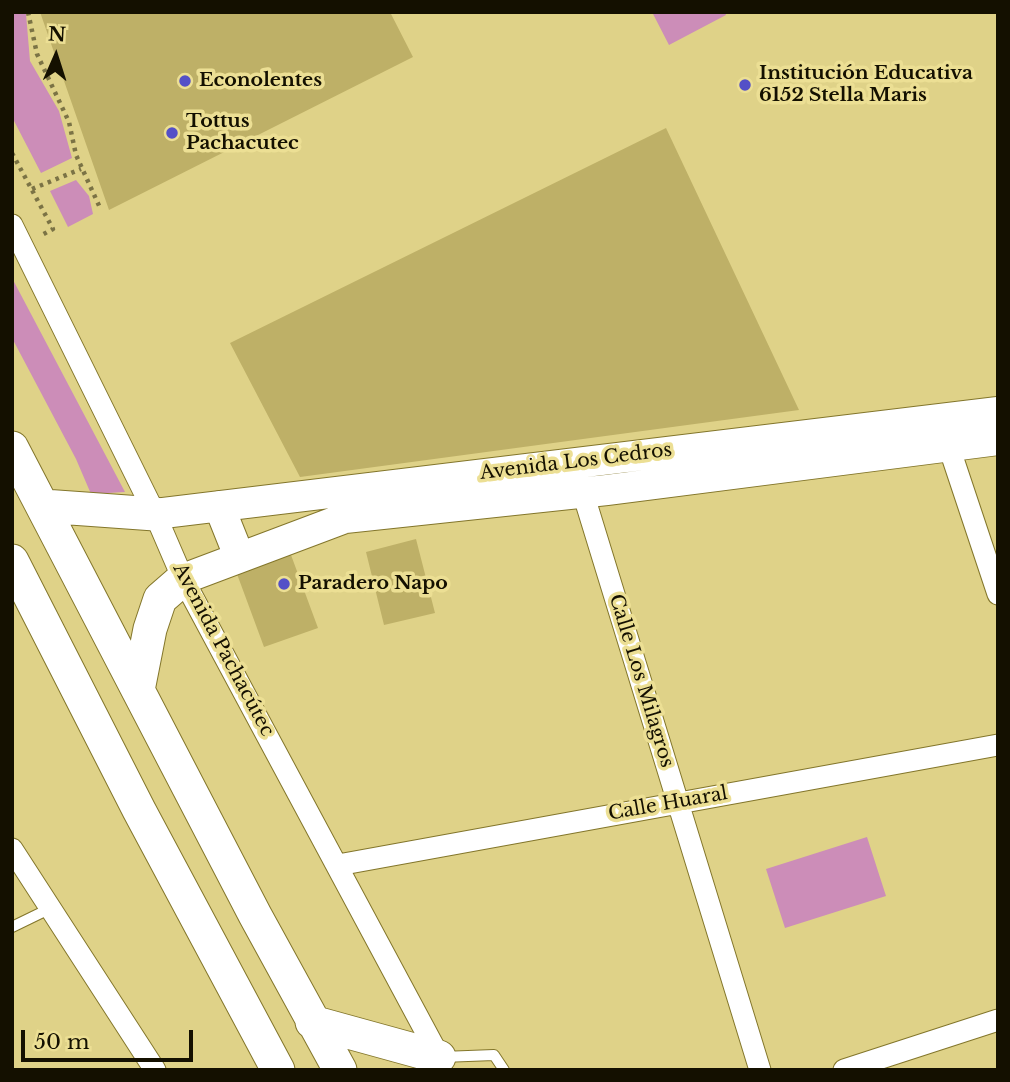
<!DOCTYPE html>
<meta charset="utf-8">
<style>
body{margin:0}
#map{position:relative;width:1010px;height:1082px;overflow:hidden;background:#dfd288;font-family:"Libre Baskerville",serif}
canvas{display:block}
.frame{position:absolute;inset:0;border:14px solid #141000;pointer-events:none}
.north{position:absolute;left:21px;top:21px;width:70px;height:70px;-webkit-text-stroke:5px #ecdf94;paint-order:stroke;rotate:3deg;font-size:19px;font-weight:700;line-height:28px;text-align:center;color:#141000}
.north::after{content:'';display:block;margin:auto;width:24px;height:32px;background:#141000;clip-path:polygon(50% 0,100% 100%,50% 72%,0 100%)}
.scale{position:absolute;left:21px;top:1030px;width:172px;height:32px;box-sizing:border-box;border:4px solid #141000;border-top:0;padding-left:9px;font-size:21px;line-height:24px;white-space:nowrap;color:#141000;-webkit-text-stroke:5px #ecdf94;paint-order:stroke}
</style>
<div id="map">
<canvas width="1010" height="1082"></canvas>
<div class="frame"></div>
<div class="north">N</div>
<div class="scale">50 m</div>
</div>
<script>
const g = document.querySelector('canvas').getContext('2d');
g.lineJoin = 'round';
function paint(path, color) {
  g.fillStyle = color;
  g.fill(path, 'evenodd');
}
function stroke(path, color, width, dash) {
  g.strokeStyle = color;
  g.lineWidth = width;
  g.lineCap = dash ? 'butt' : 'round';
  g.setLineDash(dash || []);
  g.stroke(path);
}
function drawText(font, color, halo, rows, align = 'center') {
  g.font = font + ' "Libre Baskerville",serif';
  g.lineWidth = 7;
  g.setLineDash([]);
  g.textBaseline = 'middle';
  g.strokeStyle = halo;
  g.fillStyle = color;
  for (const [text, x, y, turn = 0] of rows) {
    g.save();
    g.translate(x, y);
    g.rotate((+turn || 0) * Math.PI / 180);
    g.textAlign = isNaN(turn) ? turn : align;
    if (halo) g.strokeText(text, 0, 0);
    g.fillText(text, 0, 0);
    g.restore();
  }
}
const green = new Path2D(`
 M12 12 26 14 30 61 59 111 72 158 41 173 12 117Z
 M652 12H725L726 15 669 45Z
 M76 180 89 196 93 214 68 227 50 191Z
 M12 278 125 492 91 494 76 459 12 338Z
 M867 837 886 896 785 928 766 869Z`);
const building = new Path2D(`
 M40 12H390L413 57 109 210Z
 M666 128 799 410 300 477 230 343Z
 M416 539 435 613 384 625 366 552Z
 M291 555 318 628 264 647 237 574Z`);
const path = new Path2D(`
 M28 12 37 54 69 122 76 155 101 210
 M12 153 53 229 40 236
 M32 189 81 169`);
const lane = new Path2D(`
 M12 927 49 909
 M442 1057 494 1055 504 1070`);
const street = new Path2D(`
 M12 225 155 514 183 579 442 1062
 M949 447 998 594
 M583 493 760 1070
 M12 849 155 1070
 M338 865 998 745
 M844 1070 998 1020`);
const secondary = new Path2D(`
 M219 506 239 556
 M155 514 998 412
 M183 579 345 518 607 490 998 440`);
const primary = new Path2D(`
 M12 448 255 915 340 1070
 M43 506 155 514
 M12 561 139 810 278 1070
 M138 690 150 629 160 599 183 579
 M312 1022 439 1057`);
const markers = [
 [185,81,7,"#5450c7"],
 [745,85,7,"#5450c7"],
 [172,133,7,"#5450c7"],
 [284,584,7,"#5450c7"]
];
const poiNames = [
 ["Institución Educativa",759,74],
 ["6152 Stella Maris",759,96],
 ["Econolentes",199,81],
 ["Tottus",186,122],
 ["Pachacutec",186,144],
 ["Paradero Napo",298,584]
];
const streetNames = [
 ["Avenida Los Cedros",576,462,-7],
 ["Avenida Pachacútec",223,650,62],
 ["Calle Los Milagros",641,681,73],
 ["Calle Huaral",668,804,-10]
];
paint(green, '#cc8db8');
paint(building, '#beb067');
stroke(lane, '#83762b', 12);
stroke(street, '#83762b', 23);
stroke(secondary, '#83762b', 32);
stroke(primary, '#83762b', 35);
stroke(path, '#7b7345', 4.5, [3.5, 5]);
stroke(lane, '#fff', 10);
stroke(street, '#fff', 21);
stroke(secondary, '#fff', 30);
stroke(primary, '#fff', 33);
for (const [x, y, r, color] of markers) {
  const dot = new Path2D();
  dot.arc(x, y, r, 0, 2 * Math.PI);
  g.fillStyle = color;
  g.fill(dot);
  stroke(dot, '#ecdf94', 2.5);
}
drawText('bold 19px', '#141000', '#ecdf94', poiNames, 'left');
drawText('19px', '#141000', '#ecdf94', streetNames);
</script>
